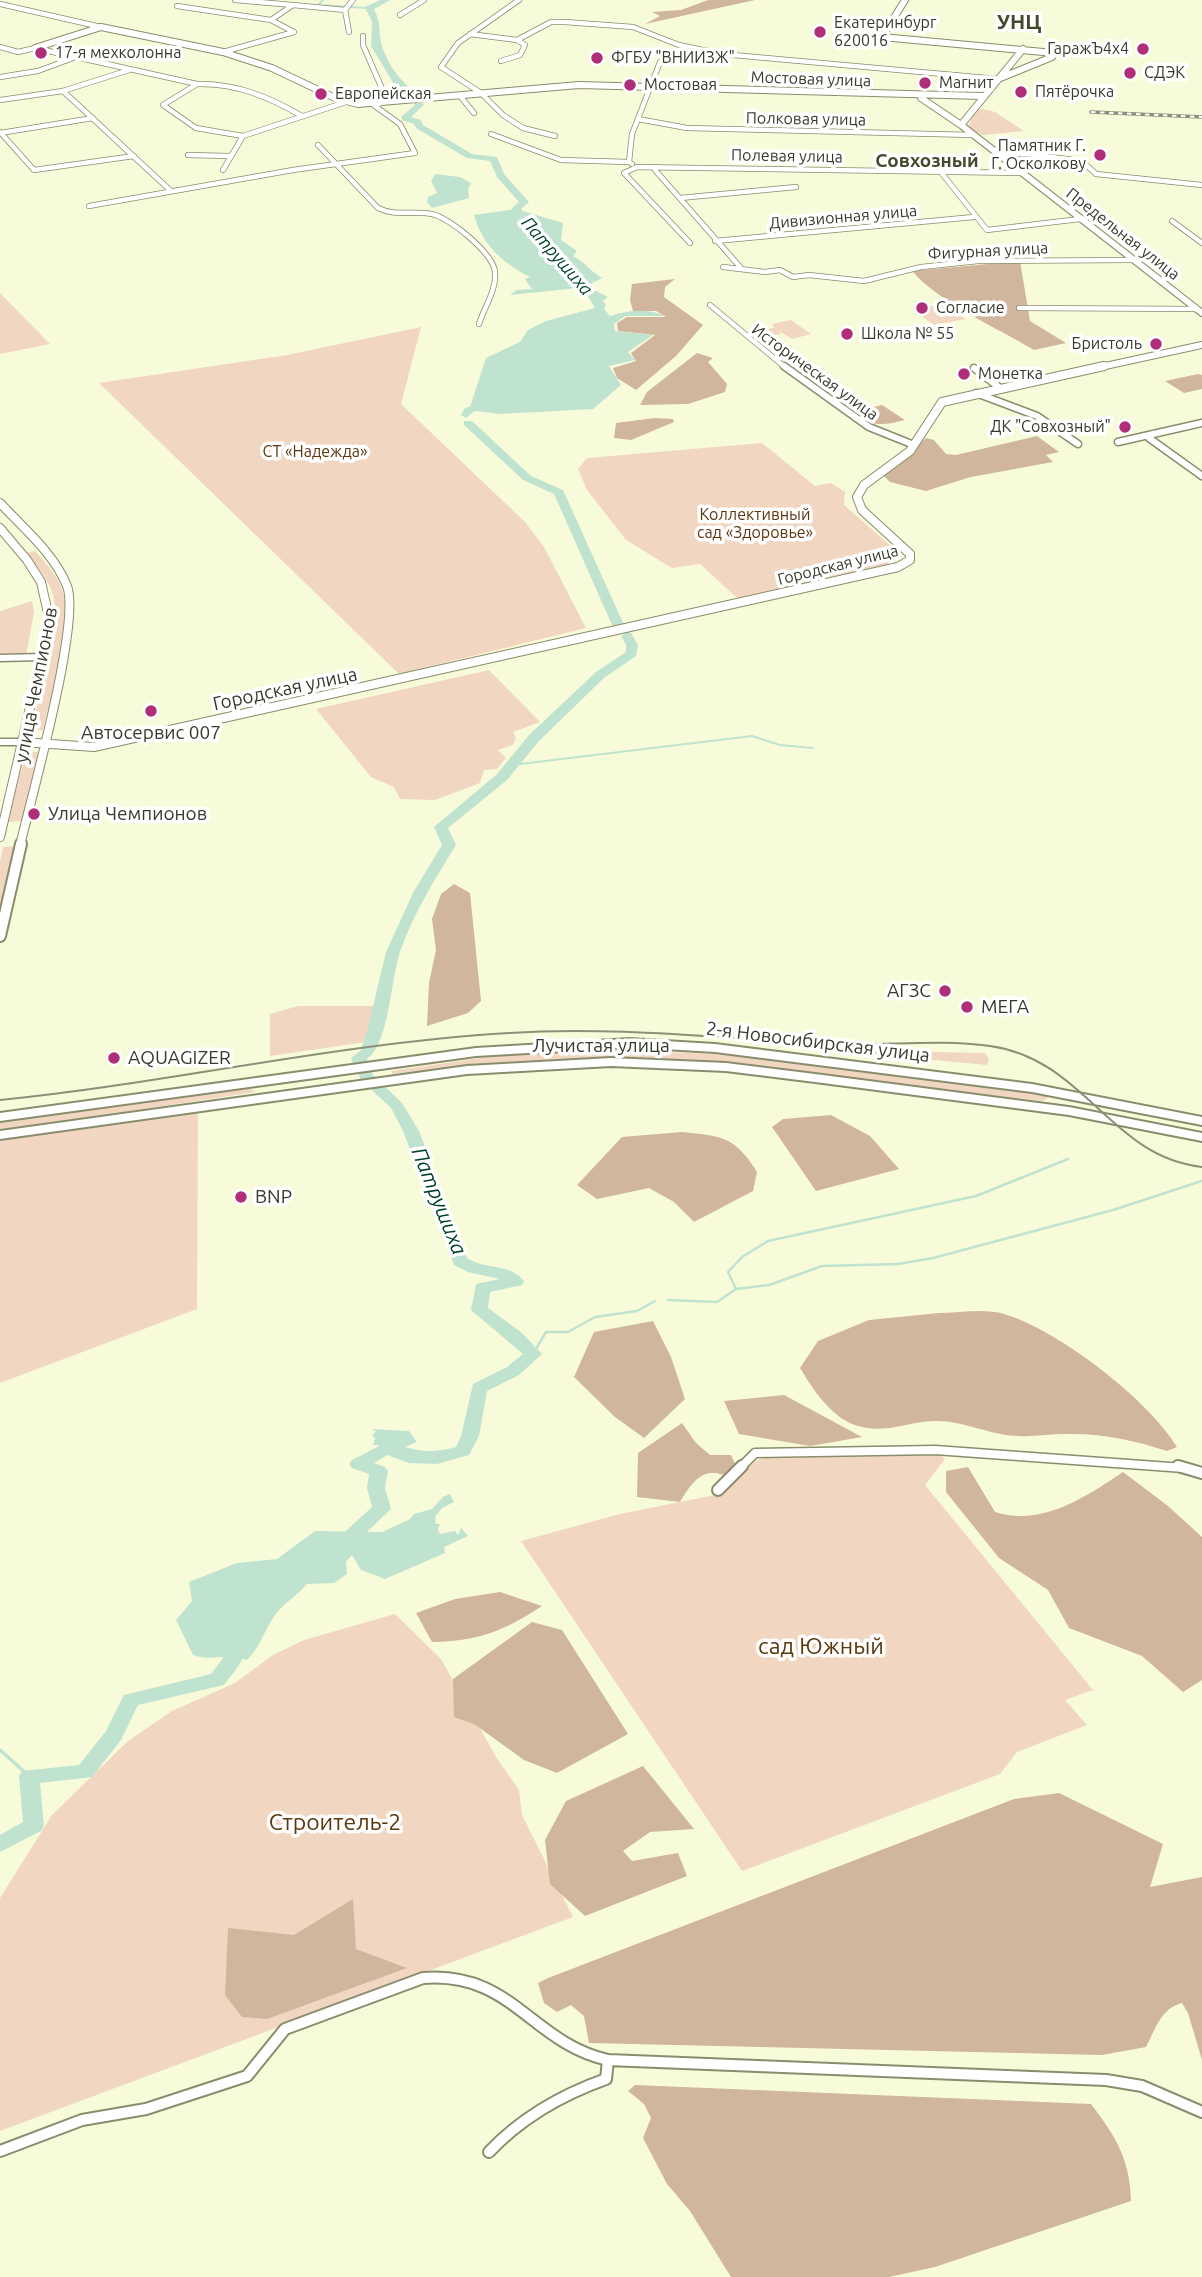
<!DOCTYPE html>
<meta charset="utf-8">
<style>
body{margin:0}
canvas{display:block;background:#f8fbd9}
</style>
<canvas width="1202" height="2277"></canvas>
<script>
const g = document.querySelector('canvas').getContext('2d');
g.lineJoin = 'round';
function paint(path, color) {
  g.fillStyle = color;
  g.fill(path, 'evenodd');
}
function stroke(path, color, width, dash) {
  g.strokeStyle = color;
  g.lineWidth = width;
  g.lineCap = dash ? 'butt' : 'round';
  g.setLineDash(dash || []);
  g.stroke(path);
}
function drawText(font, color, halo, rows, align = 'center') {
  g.font = font + ' Ubuntu,sans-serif';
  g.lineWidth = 7;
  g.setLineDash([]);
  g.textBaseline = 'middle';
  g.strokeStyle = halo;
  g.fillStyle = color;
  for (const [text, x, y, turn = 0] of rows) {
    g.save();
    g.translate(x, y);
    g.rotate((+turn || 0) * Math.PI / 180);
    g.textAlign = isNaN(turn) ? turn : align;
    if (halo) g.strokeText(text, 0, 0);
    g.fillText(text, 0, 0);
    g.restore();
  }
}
const green = new Path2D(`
 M983 109 995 112 1024 131 983 135 968 128 975 110Z
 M0 293 50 344 0 354Z
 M942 304 966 319 934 325 913 310Z
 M791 320 811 334 792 339 779 331 781 334 770 336 763 330 774 328 772 324Z
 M421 327 401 404 525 522 544 547 586 628 399 674 99 383 287 355Z
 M762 443 815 486 831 483 845 492 844 505 900 554 894 563 737 598 700 564 672 568 626 540 587 490 578 469 587 458Z
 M35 551C45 562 55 573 61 586 76 619 51 694 43 730H31C39 694 65 623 51 589 45 575 36 565 26 553Z
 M32 601 34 612 26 656H0V611Z
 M489 670 540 722 513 732 516 738 513 745 498 750 506 758 497 769 484 770 480 783 435 800 400 799 394 787 371 777 316 709Z
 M26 752H38L22 821 8 822Z
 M16 846 0 919V861L3 847Z
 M298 1006H376L366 1042 270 1056V1014Z
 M596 1049 736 1055 1034 1092 1047 1095V1098L1043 1101 666 1060 558 1059 393 1074 391 1071 487 1057Z
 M828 1050 985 1053 989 1059 987 1065Z
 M249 1088 255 1092 0 1131V1122Z
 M198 1113 197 1309 0 1383V1139Z
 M940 1454 945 1459 925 1485 1093 1690 1065 1700 1087 1725 1017 1752 1000 1774 742 1871 521 1541 620 1514 720 1494 756 1461 769 1456Z
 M395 1614 441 1659 496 1757 519 1790 522 1815 573 1917 0 2131V1898L52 1815 128 1741 172 1711 235 1683 273 1655 304 1640Z`);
const forest = new Path2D(`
 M708 0H755L645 24 660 16 652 12 681 10Z
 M1020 261 1030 321 1066 343 1034 350C996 327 941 304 912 271Z
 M675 279 665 287 664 297 703 325 676 356 636 390 617 378 613 368 636 361 631 353 655 335 618 331 617 323 627 317H666L656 311H633L630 300 632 284Z
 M697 353 713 358 708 362 727 384 725 392 688 404 640 405 647 392Z
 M1198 374 1202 375V389L1184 393 1165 381Z
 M882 405 905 420C885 425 874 427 856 416L869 413 865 409Z
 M655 418 673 419 674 422 631 440 614 438 616 423Z
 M1037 436 1059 452 1046 455 1053 462 971 477 926 491 890 482 884 476 926 438 934 440 946 454 956 455Z
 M454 884 470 893 481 1001 468 1013 427 1026 429 983 436 950 432 919 441 894Z
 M831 1115 870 1136 899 1169 816 1191 772 1127 783 1119Z
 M682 1132C721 1136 735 1136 757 1172L753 1191 694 1222 674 1202 649 1188 597 1199 577 1185 622 1137Z
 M939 1313C959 1313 985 1308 1004 1314 1058 1330 1148 1399 1177 1447L1167 1451C1134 1440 1101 1433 1066 1434 1050 1434 1034 1437 1018 1436 989 1435 962 1420 934 1421 905 1422 884 1435 855 1425 831 1417 812 1388 800 1368L818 1341 869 1320Z
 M653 1321 671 1357 685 1399 644 1438 615 1417 574 1377 594 1332Z
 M784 1395 862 1437 810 1446 739 1434 724 1401Z
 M682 1423 696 1443 710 1455H731L737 1468 729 1475C722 1476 717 1472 711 1473 696 1474 687 1491 680 1502L637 1497 638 1453Z
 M968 1467 995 1512C1041 1527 1086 1497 1123 1472L1168 1506 1202 1537V1680L1183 1692 1142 1656 1069 1628 1048 1590 999 1558 946 1492V1471Z
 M500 1592 542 1606C504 1631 479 1641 432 1642L416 1613 455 1599Z
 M532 1622 562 1630 628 1734 557 1773 524 1760 474 1724 454 1717 453 1679Z
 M643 1766 694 1829 650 1832 623 1851 632 1861 678 1853 687 1876 585 1916 550 1884 545 1840 566 1801Z
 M1059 1793 1163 1844 1150 1887 1202 1877V2060L1188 2013 1182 2003C1161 2008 1155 2030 1146 2047L1102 2055 589 2043 584 2016 571 2005 557 2012 544 2003 538 1983 548 1978 1014 1799Z
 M353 1899 356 1949 407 1968 267 2019 242 2017 225 1995 228 1928 294 1935Z
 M635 2085 1091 2104C1116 2137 1130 2159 1131 2201L935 2267 889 2277H731L690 2211 667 2184 643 2138 651 2118 644 2104 628 2091Z`);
const water = new Path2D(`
 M380 0H390L374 9C382 25 378 32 382 46 390 70 403 83 422 98L400 99 398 91 371 46 372 22 365 7Z
 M435 174 460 177 471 183 468 189 469 198 432 208 427 202 428 197 437 193 431 181Z
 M516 209 563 223 561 240 577 251 573 256C585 262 590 271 602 278L586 286 608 297 603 301 606 305 604 309 610 316C628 310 649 308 665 316H625L614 324 615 331 653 335 628 352 635 360 609 366 621 385 593 409 500 414 469 410 486 358 520 342 528 330 546 321 595 308 586 293 578 288 510 295 517 290 532 289 525 279 530 277C501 262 482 244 474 215Z
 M371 1429 409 1431 417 1442 391 1453 398 1456 376 1452 374 1456 372 1453 379 1449 378 1445H373L375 1438 372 1436 376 1431Z
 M450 1494 454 1502 442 1508 435 1517 436 1524H440L438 1530 440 1534 455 1531 458 1535 461 1528 468 1536 444 1547 445 1553 385 1579 361 1570 352 1555 346 1562 347 1574 334 1583 307 1584C299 1593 291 1599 282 1607 266 1622 263 1645 247 1660 229 1652 211 1662 193 1655L176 1620 192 1601 189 1582 237 1563 277 1559 315 1531 382 1532 410 1519 414 1514 432 1509 443 1497Z`);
const streamFar2 = new Path2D(`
 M323 0 318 5 367 8
 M512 765 752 736 780 745 813 748`);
const streamFar1 = new Path2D(`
 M736 1289 769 1285 822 1266 898 1264 933 1258 1113 1210 1202 1181
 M668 1300 717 1302 736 1289 728 1272 742 1257 768 1241 976 1196 1068 1159
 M533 1354 546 1332H568L595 1317 637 1311 655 1301`);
const stream = new Path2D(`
 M0 1750 29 1776`);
const river = new Path2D(`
 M400 84 424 105 411 117 421 120 423 125 472 154 497 157 504 174 529 202 521 209 534 225 532 227H526L511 209 519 202 497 177 490 161 467 158 416 128 414 124 402 120V116L415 105 397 89V85Z
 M488 402 493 405 492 407 473 412 466 418 461 415 465 408Z
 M464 421H472L531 476 563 490 624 625 622 628H614L612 625 554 494 523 480 464 425Z
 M627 632 631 633 638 645 636 656 604 678 539 741 507 780 448 828 456 845C435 879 413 914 400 952 391 978 389 1044 367 1059L373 1075 402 1103 419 1131 467 1258C485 1270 510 1263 524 1281L522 1285 490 1292 488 1308 522 1333 542 1354 519 1375 487 1391 479 1436 469 1455 437 1464 409 1463 387 1455 374 1463 385 1467 388 1471 385 1488 391 1509 350 1548H336L334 1544 336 1540 372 1507 367 1488 369 1474 352 1468 349 1464 352 1460 385 1443C417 1448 422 1456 456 1447L461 1436 473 1384 507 1367 523 1354 471 1310 476 1284 500 1279 468 1272 454 1265 403 1131 391 1108 361 1080 351 1058 361 1050 367 1031 386 952 414 891 442 845 434 827 497 774 529 735 596 672 626 652V645L621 636Z
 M237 1627 244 1629C255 1650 236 1669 224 1685L138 1705 121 1740 92 1777 40 1783 44 1826 41 1831 0 1852V1835L23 1822 19 1776 22 1771 79 1765 106 1731 124 1695 211 1674 226 1654 227 1634 230 1629Z`);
const streetFar3 = new Path2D(`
 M519 0 458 43 441 67 481 93 503 115 523 128 555 136
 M0 4 101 27
 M293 5 345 10
 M177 6 271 20
 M400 15 424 0
 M349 32 345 10 353 0
 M470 34 517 40 525 45 520 55 501 61
 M363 36V45L386 98 379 104
 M517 40 551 22H565L633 27 679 45 722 54 998 79
 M0 47 18 52 35 48 197 84 163 105 196 128 243 136
 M223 52 294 32 271 20 293 5 235 0
 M0 77 38 71 73 58
 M197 84C236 83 269 97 302 116
 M63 91 171 191
 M460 96 474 113
 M0 100 63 91 129 70
 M638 119 687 128 974 135
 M0 132 34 170 134 156
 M0 133 93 118
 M491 134 561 160 629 162
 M318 145 378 208C396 217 413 210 432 214 450 218 493 253 495 272 497 289 484 308 479 324
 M997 154H1028L1082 161 1096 174 1202 185
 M188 155 230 156
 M632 164 629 162 632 134 660 62
 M656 167 655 170 741 268
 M223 170 243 136 346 102
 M940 171 987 230 1080 219
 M680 198 796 187
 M89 206 293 170 415 153 400 124 372 104
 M1172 221 1202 243
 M715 241 974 217
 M690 243 624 173 637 167 1021 173
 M723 267 765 272 780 270 793 277 809 275 864 281 921 267 978 261 1133 260
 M710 305 786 368
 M1019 308 1197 309`);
const streetFar2 = new Path2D(`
 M784 366 869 427 914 445
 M974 368 1000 388
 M976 393 1037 416 1078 444
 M1153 434 1149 438 1202 476
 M1118 442 1202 423
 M0 658 43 657
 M0 742H22`);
const streetFar1 = new Path2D(`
 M740 1468 755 1453 935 1450 1184 1468`);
const street = new Path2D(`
 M1178 1466 1202 1473
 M718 1490 742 1466
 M0 2151 82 2120 146 2109 247 2076 285 2029 423 1978C512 1971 530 2042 608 2060L1106 2080 1142 2086 1202 2112
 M489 2152C522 2117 561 2095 606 2079L608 2060`);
const secondaryFar2 = new Path2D(`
 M905 0 882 37 1054 53
 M35 48 101 27 223 52 272 68 335 98 358 104 579 85 982 96
 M998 79 1052 57 1054 53
 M921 98 961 125 1202 313
 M961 125 1023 49
 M1096 368 1202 345`);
const secondaryFar1 = new Path2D(`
 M0 503C23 528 54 553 67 586 81 622 31 798 20 846
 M0 528 27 560 41 582 50 622 0 837
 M22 742 94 747 898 567 910 560V554L862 510 857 497 864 485 910 451 942 402 1104 366`);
const secondary = new Path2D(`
 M0 936 21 844`);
const primary = new Path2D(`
 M630 1039 715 1044 1032 1084 1202 1117V1125L1032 1092 715 1052 630 1047 476 1056 0 1121V1113L476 1048Z
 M611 1058 726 1063 815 1074 1069 1107 1202 1133V1141L1069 1115 815 1082 726 1071 611 1066 467 1074 0 1139V1131L467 1066Z`);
const tram = new Path2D(`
 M0 1100C170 1083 338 1043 509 1033 617 1026 725 1039 834 1044 886 1046 939 1039 990 1046 1085 1059 1110 1157 1202 1167`);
const rail = new Path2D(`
 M1091 112 1202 117`);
const markers = [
 [820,32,7,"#b02e78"],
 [1143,49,7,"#b02e78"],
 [41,53,7,"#b02e78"],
 [597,58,7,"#b02e78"],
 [1130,73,7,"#b02e78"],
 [925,83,7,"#b02e78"],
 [630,85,7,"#b02e78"],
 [1021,92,7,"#b02e78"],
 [321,94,7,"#b02e78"],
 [1100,155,7,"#b02e78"],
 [922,308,7,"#b02e78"],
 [847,334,7,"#b02e78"],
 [1156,344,7,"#b02e78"],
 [964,374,7,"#b02e78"],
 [1125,427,7,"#b02e78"],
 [151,711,7,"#b02e78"],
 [34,814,7,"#b02e78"],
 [945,991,7,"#b02e78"],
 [967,1007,7,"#b02e78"],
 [114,1058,7,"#b02e78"],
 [241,1197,7,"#b02e78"]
];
const farPoinames = [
 ["Екатеринбург",834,23],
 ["620016",834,41],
 ["ГаражЪ4х4",1129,49,"right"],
 ["17-я мехколонна",55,53],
 ["ФГБУ \"ВНИИЗЖ\"",611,58],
 ["СДЭК",1144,73],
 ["Магнит",939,83],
 ["Мостовая",644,85],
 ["Пятёрочка",1035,92],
 ["Европейская",335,94],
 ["Памятник Г.",1086,146,"right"],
 ["Г. Осколкову",1086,164,"right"],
 ["Согласие",936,308],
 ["Школа № 55",861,334],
 ["Бристоль",1142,344,"right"],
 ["Монетка",978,374],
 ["ДК \"Совхозный\"",1111,427,"right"]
];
const farStreetnames = [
 ["Мостовая улица",811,79,2],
 ["Полковая улица",806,119,1],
 ["Полевая улица",787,156,1],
 ["Дивизионная улица",843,217,-5],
 ["Предельная улица",1123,234,38],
 ["Фигурная улица",988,251,-3],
 ["Историческая улица",815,372,36],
 ["Городская улица",838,565,-14]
];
const farParknames = [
 ["СТ «Надежда»",315,452],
 ["Коллективный",755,515],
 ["сад «Здоровье»",755,533]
];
const farWaternames = [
 ["Патрушиха",557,256,49]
];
const farQuarternames = [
 ["Совхозный",927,161]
];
const streetNames = [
 ["улица Чемпионов",36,685,-79],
 ["Городская улица",285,689,-12],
 ["2-я Новосибирская улица",818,1042,7],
 ["Лучистая улица",601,1046]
];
const poiNames = [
 ["Автосервис 007",151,733,"center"],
 ["Улица Чемпионов",48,814],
 ["АГЗС",931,991,"right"],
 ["МЕГА",981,1007],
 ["AQUAGIZER",128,1058],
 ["BNP",255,1197]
];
const farDistrictnames = [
 ["УНЦ",1019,22]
];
const waterNames = [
 ["Патрушиха",439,1201,68]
];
const nearParknames = [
 ["сад Южный",821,1646],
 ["Строитель-2",335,1822]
];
paint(green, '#f1d7c1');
paint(forest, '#d1b69e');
paint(water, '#c0e3d0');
stroke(streamFar2, '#c0e3d0', 2);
stroke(streamFar1, '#c0e3d0', 2.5);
stroke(stream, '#c0e3d0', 3.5);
paint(river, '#c0e3d0');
stroke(streetFar3, '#8a8d6d', 6);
stroke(streetFar2, '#8a8d6d', 9);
stroke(streetFar1, '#8a8d6d', 11);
stroke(street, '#8a8d6d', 14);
stroke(secondaryFar2, '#8a8d6d', 8);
stroke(secondaryFar1, '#8a8d6d', 10);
stroke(secondary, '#8a8d6d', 14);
stroke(primary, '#8a8d6d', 4);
stroke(streetFar3, '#fff', 4.5);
stroke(streetFar2, '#fff', 6);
stroke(streetFar1, '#fff', 8);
stroke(street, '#fff', 10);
stroke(secondaryFar2, '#fff', 6);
stroke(secondaryFar1, '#fff', 8);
stroke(secondary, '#fff', 10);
paint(primary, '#fff');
stroke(tram, '#8d9079', 2);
stroke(rail, '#8d9079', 3.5);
stroke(rail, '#fff', 2, [4.5]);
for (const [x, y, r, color] of markers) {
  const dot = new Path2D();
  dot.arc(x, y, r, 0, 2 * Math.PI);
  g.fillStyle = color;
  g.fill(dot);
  stroke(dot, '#fff', 2.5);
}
drawText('16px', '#383a2c', '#fff', farPoinames, 'left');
drawText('16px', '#383a2c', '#fff', farStreetnames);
drawText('16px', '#5c370e', '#fff', farParknames);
drawText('italic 18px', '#004229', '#fff', farWaternames);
drawText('bold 19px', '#46492c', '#fff', farQuarternames);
drawText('19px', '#383a2c', '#fff', streetNames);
drawText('19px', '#383a2c', '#fff', poiNames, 'left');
drawText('bold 21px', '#46492c', '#fff', farDistrictnames);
drawText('italic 21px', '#004229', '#fff', waterNames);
drawText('23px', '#5c370e', '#fff', nearParknames);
</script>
